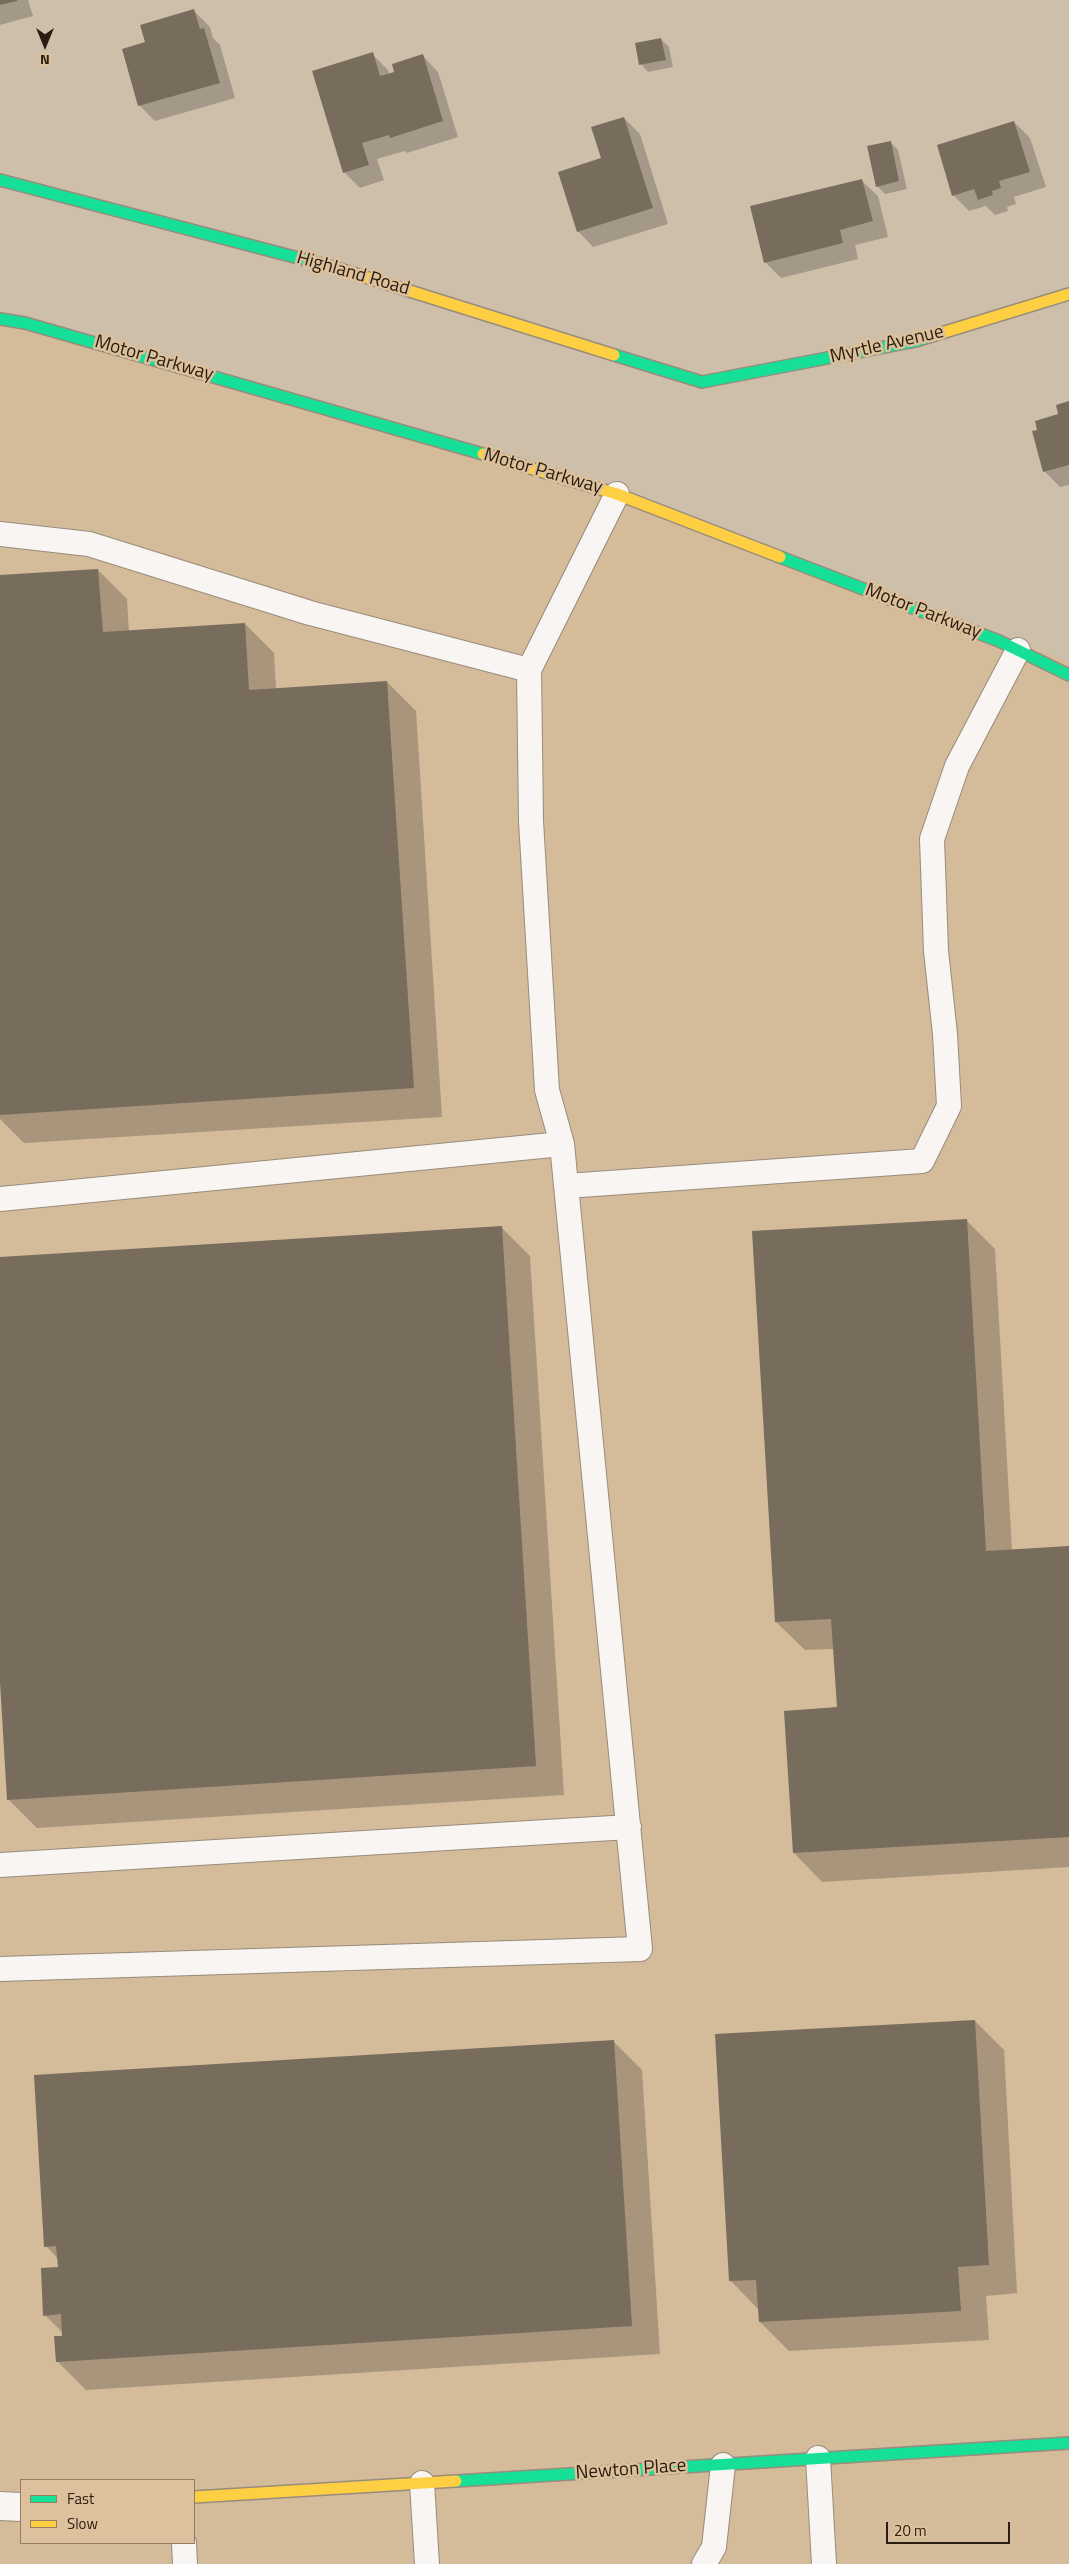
<!DOCTYPE html>
<style>
body{margin:0}
#map{position:relative;width:1069px;height:2564px;overflow:hidden;background:#cebfab;font-family:"Titillium Web",sans-serif}
canvas{display:block}
.legend{position:absolute;left:20px;top:2479px;width:175px;height:65px;box-sizing:border-box;background:#ddc09c;border:1px solid #957f64;margin:0;padding:6px 9px;list-style:none;font-size:15px;color:#281d10}
.legend li{display:flex;align-items:center;gap:10px;height:25px}
.legend b{width:25px;border:1px solid #957f64}
.north{position:absolute;left:20px;top:20px;width:50px;height:50px;-webkit-text-stroke:4px #ddc09c;paint-order:stroke;rotate:180deg;font-size:14px;font-weight:700;line-height:20px;text-align:center;color:#281d10}
.north::after{content:'';display:block;margin:auto;width:18px;height:22px;background:#281d10;clip-path:polygon(50% 0,100% 100%,50% 72%,0 100%)}
.scale{position:absolute;left:886px;top:2522px;width:124px;height:22px;box-sizing:border-box;border:2px solid #281d10;border-top:0;padding-left:6px;font-size:15px;line-height:18px;white-space:nowrap;color:#281d10;-webkit-text-stroke:4px #ddc09c;paint-order:stroke}
</style>
<div id="map">
<canvas width="1069" height="2564"></canvas>
<ul class="legend">
<li><b style="height:6px;background:#16e098"></b>Fast</li>
<li><b style="height:6px;background:#ffcf43"></b>Slow</li>
</ul>
<div class="north">N</div>
<div class="scale">20 m</div>
</div>
<script>
const g = document.querySelector('canvas').getContext('2d');
g.lineJoin = 'round';
function paint(path, color) {
  g.fillStyle = color;
  g.fill(path, 'evenodd');
}
function stroke(path, color, width, dash) {
  g.strokeStyle = color;
  g.lineWidth = width;
  g.lineCap = dash ? 'butt' : 'round';
  g.setLineDash(dash || []);
  g.stroke(path);
}
function drawText(font, color, halo, rows, align = 'center') {
  g.font = font + ' "Titillium Web",sans-serif';
  g.lineWidth = 5;
  g.setLineDash([]);
  g.textBaseline = 'middle';
  g.strokeStyle = halo;
  g.fillStyle = color;
  for (const [text, x, y, turn = 0] of rows) {
    g.save();
    g.translate(x, y);
    g.rotate((+turn || 0) * Math.PI / 180);
    g.textAlign = isNaN(turn) ? turn : align;
    if (halo) g.strokeText(text, 0, 0);
    g.fillText(text, 0, 0);
    g.restore();
  }
}
const built = new Path2D(`
 M0 315 615 488 1069 662V2564H0ZM21 2480H194V2543H21Z`);
const shadow = new Path2D(`
 M0 0H28L33 16 0 25Z
 M194 11 210 27 213 38 220 45 235 98 155 121 139 105 147 43Z
 M661 39 669 47 673 67 648 72 641 64Z
 M372 54 388 70 390 75 423 56 438 72 458 137 407 153 405 151 377 159 384 180 360 188 344 172Z
 M624 118 640 134 668 224 593 247 578 231 603 159Z
 M1014 122 1030 138 1046 187 1014 197 1016 204 1007 207 1008 211 995 215 986 206 969 211 953 195Z
 M891 143 898 150 907 189 885 194 877 186Z
 M862 181 878 196 888 237 855 245 858 259 781 278 765 262Z
 M1069 403V485L1060 487 1044 471 1039 430 1060 415Z
 M98 570 127 599 129 632 245 624 274 653 276 689 387 682 416 711 442 1117 24 1143 0 1119V577Z
 M966 1220 995 1249 1012 1550 1069 1547V1867L822 1882 794 1853 838 1708 834 1649 805 1650 776 1622Z
 M502 1228 530 1256 564 1795 37 1828 8 1799 0 1662V1258Z
 M975 2021 1004 2050 1017 2293 986 2296 989 2340 789 2351 760 2322 759 2310 730 2280Z
 M613 2041 642 2070 660 2354 86 2390 57 2361 63 2333 45 2315 59 2268 58 2259 46 2246Z`);
const building = new Path2D(`
 M0 0H17V1L0 5Z
 M194 9 200 29 204 28 220 83 138 106 122 49 145 42 140 25Z
 M661 38 666 60 639 65 635 43Z
 M373 52 380 76 394 72 392 64 423 54 443 121 390 138 389 135 362 143 369 165 343 173 312 71Z
 M624 117 653 208 577 232 558 172 601 158 591 127Z
 M1014 121 1030 172 999 181 1001 188 992 191 993 195 978 200 974 189 952 196 937 145Z
 M891 141 899 181 876 187 867 146Z
 M862 179 873 221 840 230 843 243 764 263 750 206Z
 M1069 401V465L1043 472 1032 431 1037 430 1035 421 1058 414 1056 405Z
 M98 569 103 632 245 623 249 690 387 681 414 1088 0 1115V575Z
 M967 1219 986 1551 1069 1546V1837L793 1853 784 1711 837 1707 831 1619 775 1622 752 1231Z
 M502 1226 536 1766 7 1800 0 1682V1257Z
 M975 2020 989 2265 958 2267 961 2311 759 2322 756 2280 729 2281 715 2034Z
 M614 2040 632 2326 56 2362 54 2336H62L61 2314 43 2316 41 2268 58 2267 56 2246 44 2247 34 2075Z`);
const lane = new Path2D(`
 M0 534 89 544 310 613 529 670
 M566 1186 922 1161 949 1106 945 1034 936 951 932 839 957 766 1018 650
 M0 1199 562 1144
 M0 1865 629 1827
 M0 1969 640 1949 562 1144 547 1090 531 821 529 670 617 494
 M818 2458 824 2564
 M422 2483 427 2564
 M184 2543 185 2564
 M704 2564 714 2547 723 2465`);
const street = new Path2D(`
 M0 2506 21 2507`);
const fast = new Path2D(`
 M0 180 333 267
 M0 319 25 323 483 454
 M614 355 702 382 916 341 935 335
 M780 557 999 641 1069 675
 M456 2481 1069 2443`);
const slow = new Path2D(`
 M333 267 614 355
 M935 335 1069 294
 M483 454 617 494 780 557
 M194 2497 456 2481`);
const streetNames = [
 ["Highland Road",353,274,16],
 ["Myrtle Avenue",887,345,-13],
 ["Motor Parkway",154,359,16],
 ["Motor Parkway",543,472,16],
 ["Motor Parkway",923,612,21],
 ["Newton Place",631,2470,-4]
];
paint(built, '#d4bb9a');
paint(shadow, '#0003');
paint(building, '#786c5d');
stroke(lane, '#988c7c', 26);
stroke(street, '#988c7c', 30);
stroke(fast, '#988c7c', 14);
stroke(slow, '#988c7c', 14);
stroke(lane, '#f8f5f2', 24);
stroke(street, '#f8f5f2', 28);
stroke(fast, '#16e098', 11);
stroke(slow, '#ffcf43', 11);
drawText('19px', '#281d10', '#ddc09c', streetNames);
</script>
